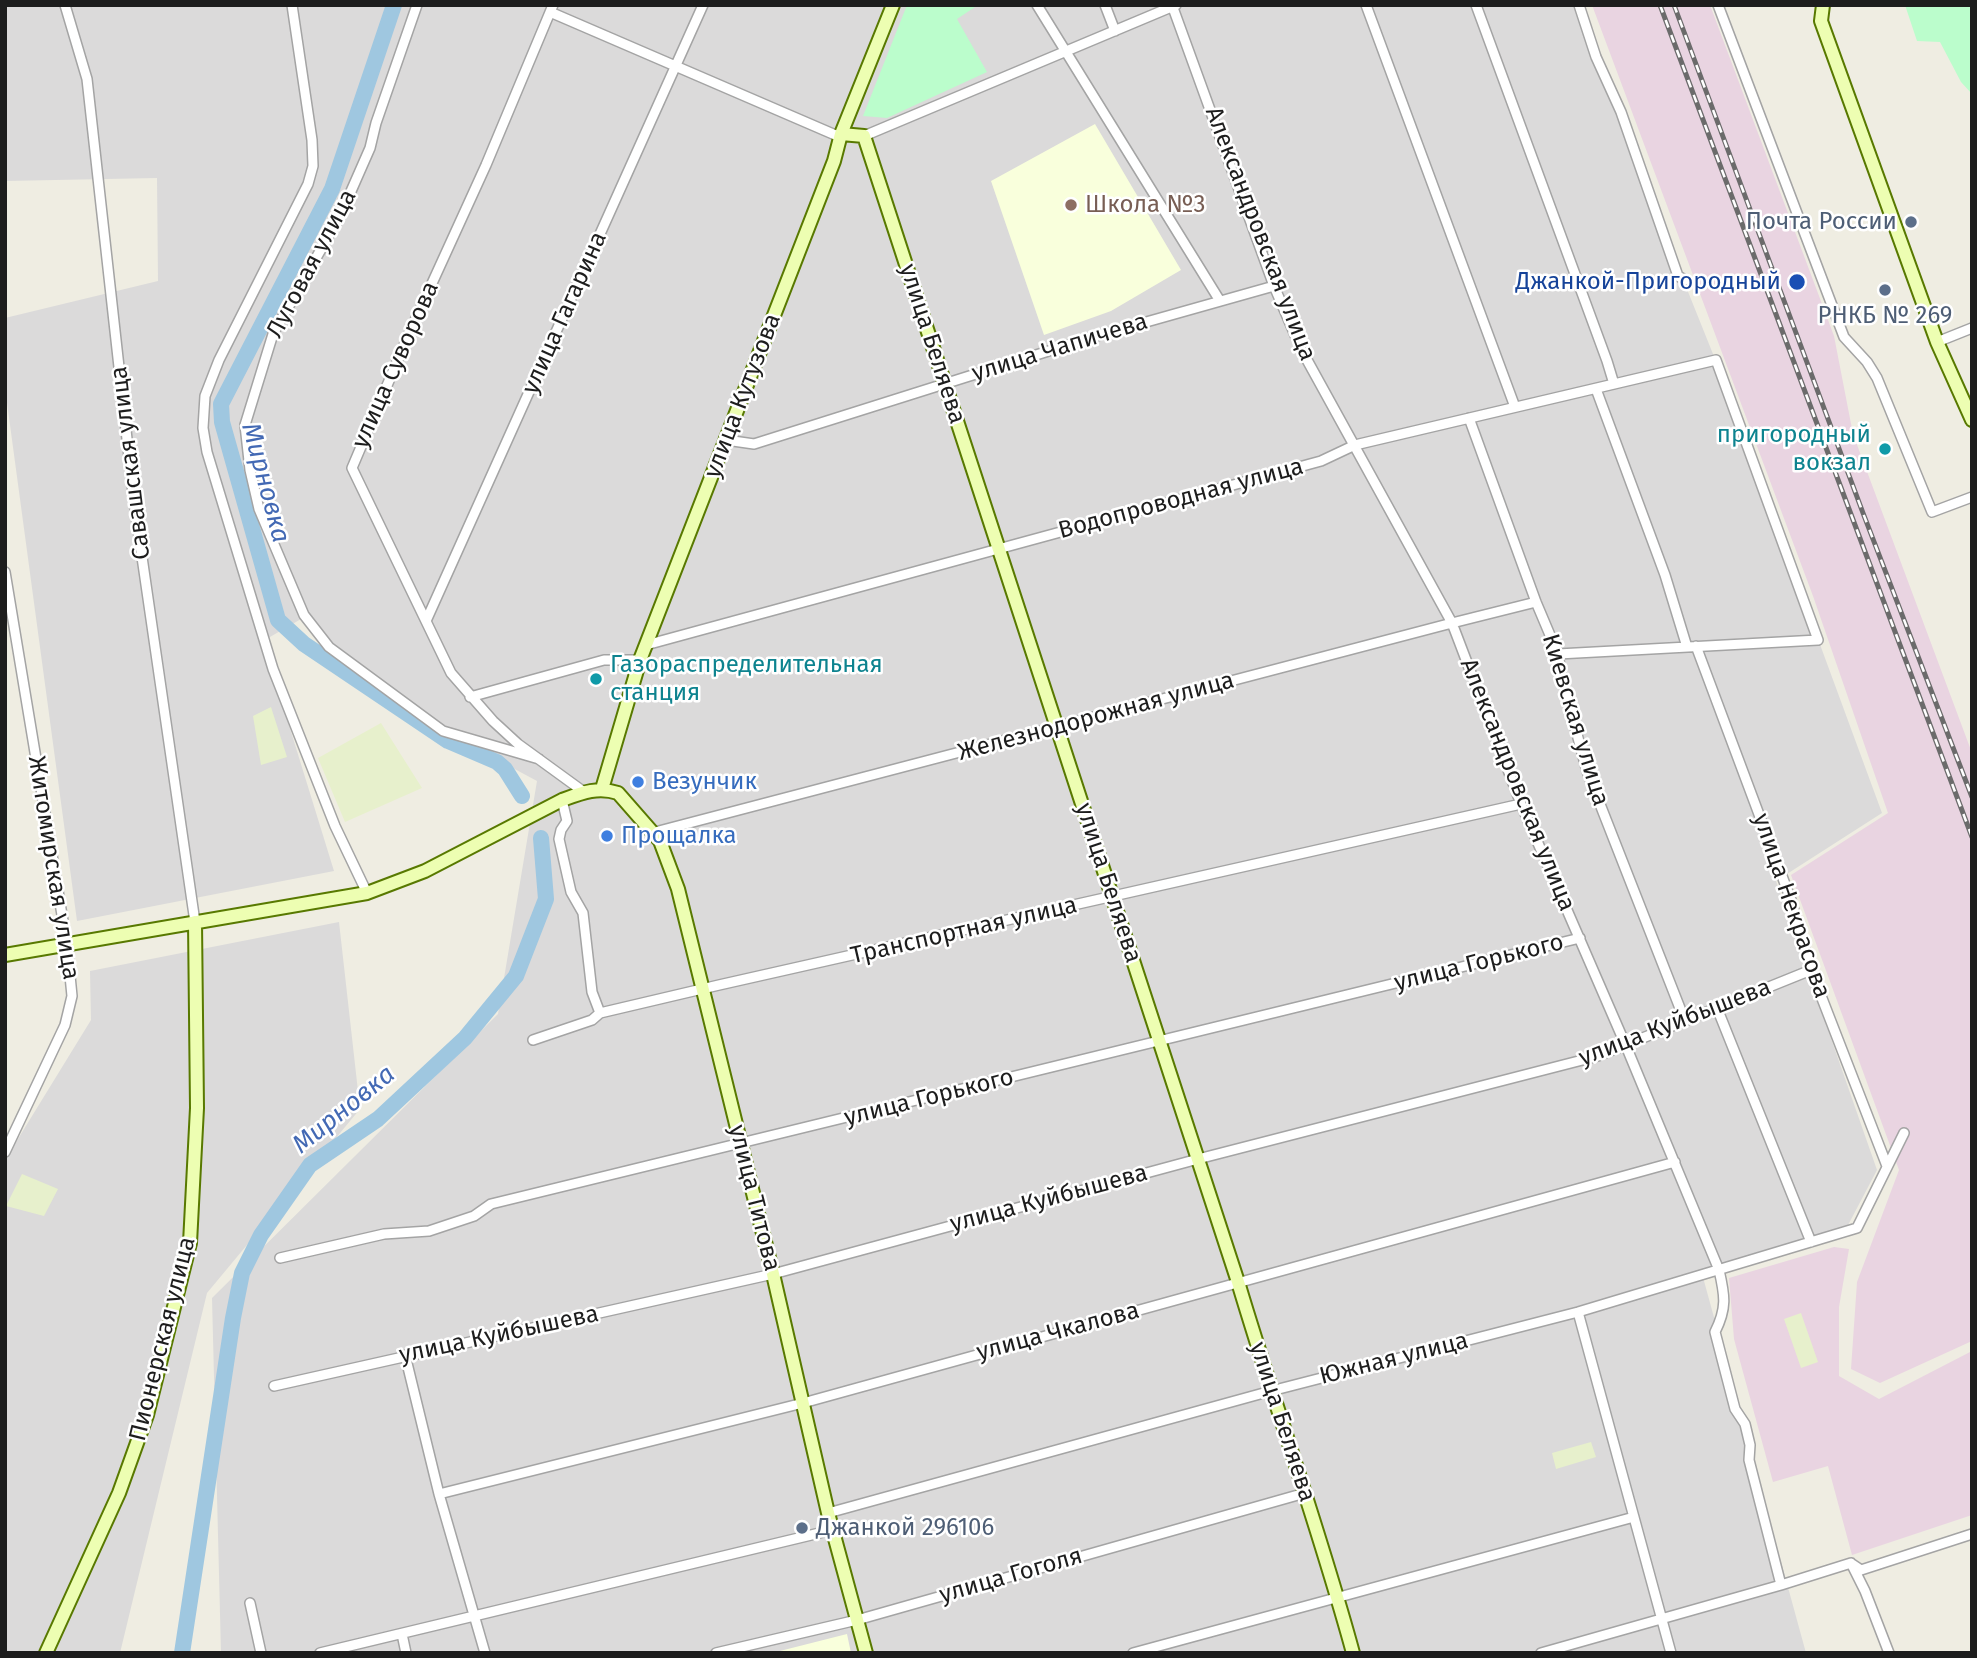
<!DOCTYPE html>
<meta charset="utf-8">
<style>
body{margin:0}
#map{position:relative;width:1977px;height:1658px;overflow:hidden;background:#efede2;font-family:"Fira Sans",sans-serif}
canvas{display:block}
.frame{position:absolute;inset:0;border:7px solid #1d1d1d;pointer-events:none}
</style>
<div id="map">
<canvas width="1977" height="1658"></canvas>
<div class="frame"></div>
</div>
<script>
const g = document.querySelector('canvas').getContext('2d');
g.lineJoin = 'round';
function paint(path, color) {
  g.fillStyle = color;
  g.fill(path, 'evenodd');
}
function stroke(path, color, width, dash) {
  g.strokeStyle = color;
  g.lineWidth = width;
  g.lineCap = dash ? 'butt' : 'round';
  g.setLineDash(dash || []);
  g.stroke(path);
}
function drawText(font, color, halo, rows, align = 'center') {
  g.font = font + ' "Fira Sans",sans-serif';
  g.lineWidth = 5;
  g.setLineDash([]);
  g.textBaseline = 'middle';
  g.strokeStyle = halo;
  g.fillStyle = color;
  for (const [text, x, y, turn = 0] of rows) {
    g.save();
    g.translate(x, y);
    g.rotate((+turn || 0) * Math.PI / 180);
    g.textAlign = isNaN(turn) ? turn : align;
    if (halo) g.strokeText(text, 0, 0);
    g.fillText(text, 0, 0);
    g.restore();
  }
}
const residential = new Path2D(`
 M5 5H1573L1715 359 1882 813 1776 881 1877 1170 1847 1227 1701 1270 1806 1653H221L212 1298 498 1014 537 781 440 729 332 645 308 615 263 641 334 871 77 921 5 388V318L158 281 157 178 5 181Z
 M339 922 360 1109 207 1293 120 1653H5V1160L91 1020 90 971Z`);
const industrial = new Path2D(`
 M1592 5H1710L1834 336 1853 434 1972 753V1341L1880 1383 1851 1369 1857 1282 1899 1170 1791 875 1888 813 1813 596Z
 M1834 1247 1849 1249 1839 1307V1376L1879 1399 1972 1351V1515L1852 1555 1828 1466 1773 1482 1734 1339 1729 1278Z`);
const education = new Path2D(`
 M1095 124 1181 270 1111 311 1044 335 991 181Z
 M847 1634 851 1653H772Z`);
const farmland = new Path2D(`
 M271 707 287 757 261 765 253 716Z
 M381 723 422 788 345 822 318 758Z
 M22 1174 58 1189 44 1216 6 1206Z
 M1801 1313 1818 1362 1801 1368 1784 1319Z
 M1591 1442 1596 1457 1556 1469 1552 1453Z`);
const park = new Path2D(`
 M907 5H978L957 19 987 72 887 118 863 116Z
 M1905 5H1972V94L1961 82 1940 42 1917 41Z`);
const river = new Path2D(`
 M394 5 332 189 221 404 222 422 278 620 304 644 448 741 497 762 505 769 522 796
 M182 1653 233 1318 242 1273 261 1235 310 1165 378 1119 465 1038 516 976 546 899 541 838`);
const street = new Path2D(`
 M65 5 87 79 134 502 195 922
 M292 5 312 140 313 166 308 184 219 360 205 396 203 428 207 452 273 669 335 826 367 893
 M417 5 376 123 370 148 341 214 273 334 245 425 250 470 259 509 304 615 329 647 443 731 539 759
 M553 5 486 165 408 336 352 468 451 673 493 721 518 744 584 792
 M1037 5 1220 301
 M1105 5 1115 31
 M1172 5 1274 286 1301 349 1452 623 1521 804 1626 1046 1719 1270C1725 1296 1727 1308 1715 1332L1735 1409 1745 1424 1750 1445 1749 1460 1781 1585
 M1366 5 1515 407
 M1476 5 1607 361 1614 384
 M1579 5 1596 57 1621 112 1678 276 1685 280
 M1718 5 1844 337 1867 362 1877 378 1932 512 1972 497
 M550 12 840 137
 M864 136 1176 5
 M1937 342 1972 328
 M1596 389 1665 575 1687 647
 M1469 418 1536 602 1558 654 1562 679 1587 771 1685 1021
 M726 440 754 444 1093 337 1274 286
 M5 572 67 945 72 996 65 1025 5 1152
 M426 621 703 5
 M646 645 1321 461 1355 445 1716 360 1818 640 1558 654
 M1696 646 1791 900 1811 970 1887 1166
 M470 697 604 660H640
 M562 800 567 821 561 830 559 839 571 892 583 913 592 992 600 1013
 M655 832 1452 623 1536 602
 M1717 1008 1811 1242
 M533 1040 592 1020 600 1013 719 985 1521 804
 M280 1258 384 1234 429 1231 474 1216 491 1204 1580 938
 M1578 1312 1671 1653
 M405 1355 439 1494 485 1653
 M274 1386 773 1274 1198 1159 1598 1056 1811 970
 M439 1494 803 1403 1675 1162
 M828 1513 1271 1391 1578 1312 1857 1228 1904 1133
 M1852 1564 1861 1570 1972 1534
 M250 1603 261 1653
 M402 1634 406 1653
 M320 1653 832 1530
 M716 1653 857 1620 1305 1493
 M1133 1653 1634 1517
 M1541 1653 1781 1585 1851 1563 1865 1591 1889 1653`);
const secondary = new Path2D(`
 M1823 5 1821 21 1937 342 1972 420
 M841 134 864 136 1238 1282C1275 1406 1319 1528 1353 1653
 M602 789 640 660 834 161 841 134 893 5
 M5 955 367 893 425 871 562 800C581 793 598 786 618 793L660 841 678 889 773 1274 828 1513 866 1653
 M46 1653 119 1493 147 1415 190 1243 197 1108 195 922`);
const rail = new Path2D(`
 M1660 5 1972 837
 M1674 5 1863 513 1972 797`);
const markers = [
 [1071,205,7,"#8d6e63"],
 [1911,222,7,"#5c6f8a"],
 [1797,282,9,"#1a4fb4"],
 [1885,290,7,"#5c6f8a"],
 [1885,449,7,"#0f9aa8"],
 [596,679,7,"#0f9aa8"],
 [638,782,7,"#3f7fe0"],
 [607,836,7,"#3f7fe0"],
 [802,1528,7,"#5c6f8a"]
];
const educationNames = [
 ["Школа №3",1085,205]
];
const serviceNames = [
 ["Почта России",1897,222],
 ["РНКБ № 269",1885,316,"center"],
 ["Джанкой 296106",816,1528,"left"]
];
const streetNames = [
 ["Александровская улица",1260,234,69],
 ["Луговая улица",312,264,-62],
 ["улица Гагарина",565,313,-66],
 ["улица Беляева",932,344,72],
 ["улица Чапичева",1060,348,-17],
 ["улица Суворова",396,365,-66],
 ["улица Кутузова",743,396,-69],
 ["Савашская улица",131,463,-97],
 ["Водопроводная улица",1181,499,-15],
 ["Железнодорожная улица",1096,717,-15],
 ["Киевская улица",1575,720,73],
 ["Александровская улица",1517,785,68],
 ["Житомирская улица",53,868,81],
 ["улица Беляева",1108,883,72],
 ["улица Некрасова",1791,906,71],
 ["Транспортная улица",964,931,-13],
 ["улица Горького",1479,963,-14],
 ["улица Куйбышева",1675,1023,-21],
 ["улица Горького",929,1098,-14],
 ["улица Титова",754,1198,76],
 ["улица Куйбышева",1049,1199,-15],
 ["улица Чкалова",1058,1332,-15],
 ["улица Куйбышева",499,1335,-12],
 ["Пионерская улица",163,1339,-76],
 ["Южная улица",1394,1359,-14],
 ["улица Беляева",1282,1422,72],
 ["улица Гоголя",1011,1576,-16]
];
const transitNames = [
 ["Джанкой-Пригородный",1781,282]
];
const cultureNames = [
 ["пригородный",1871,435],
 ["вокзал",1871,463],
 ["Газораспределительная",610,665,"left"],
 ["станция",610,693,"left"]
];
const shopNames = [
 ["Везунчик",652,782],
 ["Прощалка",621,836]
];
const waterNames = [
 ["Мирновка",265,483,75],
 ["Мирновка",344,1110,-39]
];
paint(residential, '#dbdada');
paint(industrial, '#e9d4e1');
paint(education, '#f9ffdc');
paint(farmland, '#e7f0cc');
paint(park, '#bbfdcc');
stroke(river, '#9fc7e0', 16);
stroke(street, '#a4a4a4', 12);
stroke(secondary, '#587900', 16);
stroke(street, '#fff', 9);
stroke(secondary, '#edfeb2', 12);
stroke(rail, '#6b6b6b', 5);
stroke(rail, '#fff', 2.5, [8]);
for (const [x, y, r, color] of markers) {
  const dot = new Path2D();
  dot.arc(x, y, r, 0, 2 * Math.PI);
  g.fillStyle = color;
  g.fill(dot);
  stroke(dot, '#fff', 2.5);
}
drawText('24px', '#785e54', '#fff', educationNames, 'left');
drawText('24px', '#4e5e75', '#fff', serviceNames, 'right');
drawText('24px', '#1d1d1d', '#fff', streetNames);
drawText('24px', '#164399', '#fff', transitNames, 'right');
drawText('24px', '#0d838f', '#fff', cultureNames, 'right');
drawText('24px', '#366cbe', '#fff', shopNames, 'left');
drawText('italic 26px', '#4369b4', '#fff', waterNames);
</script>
